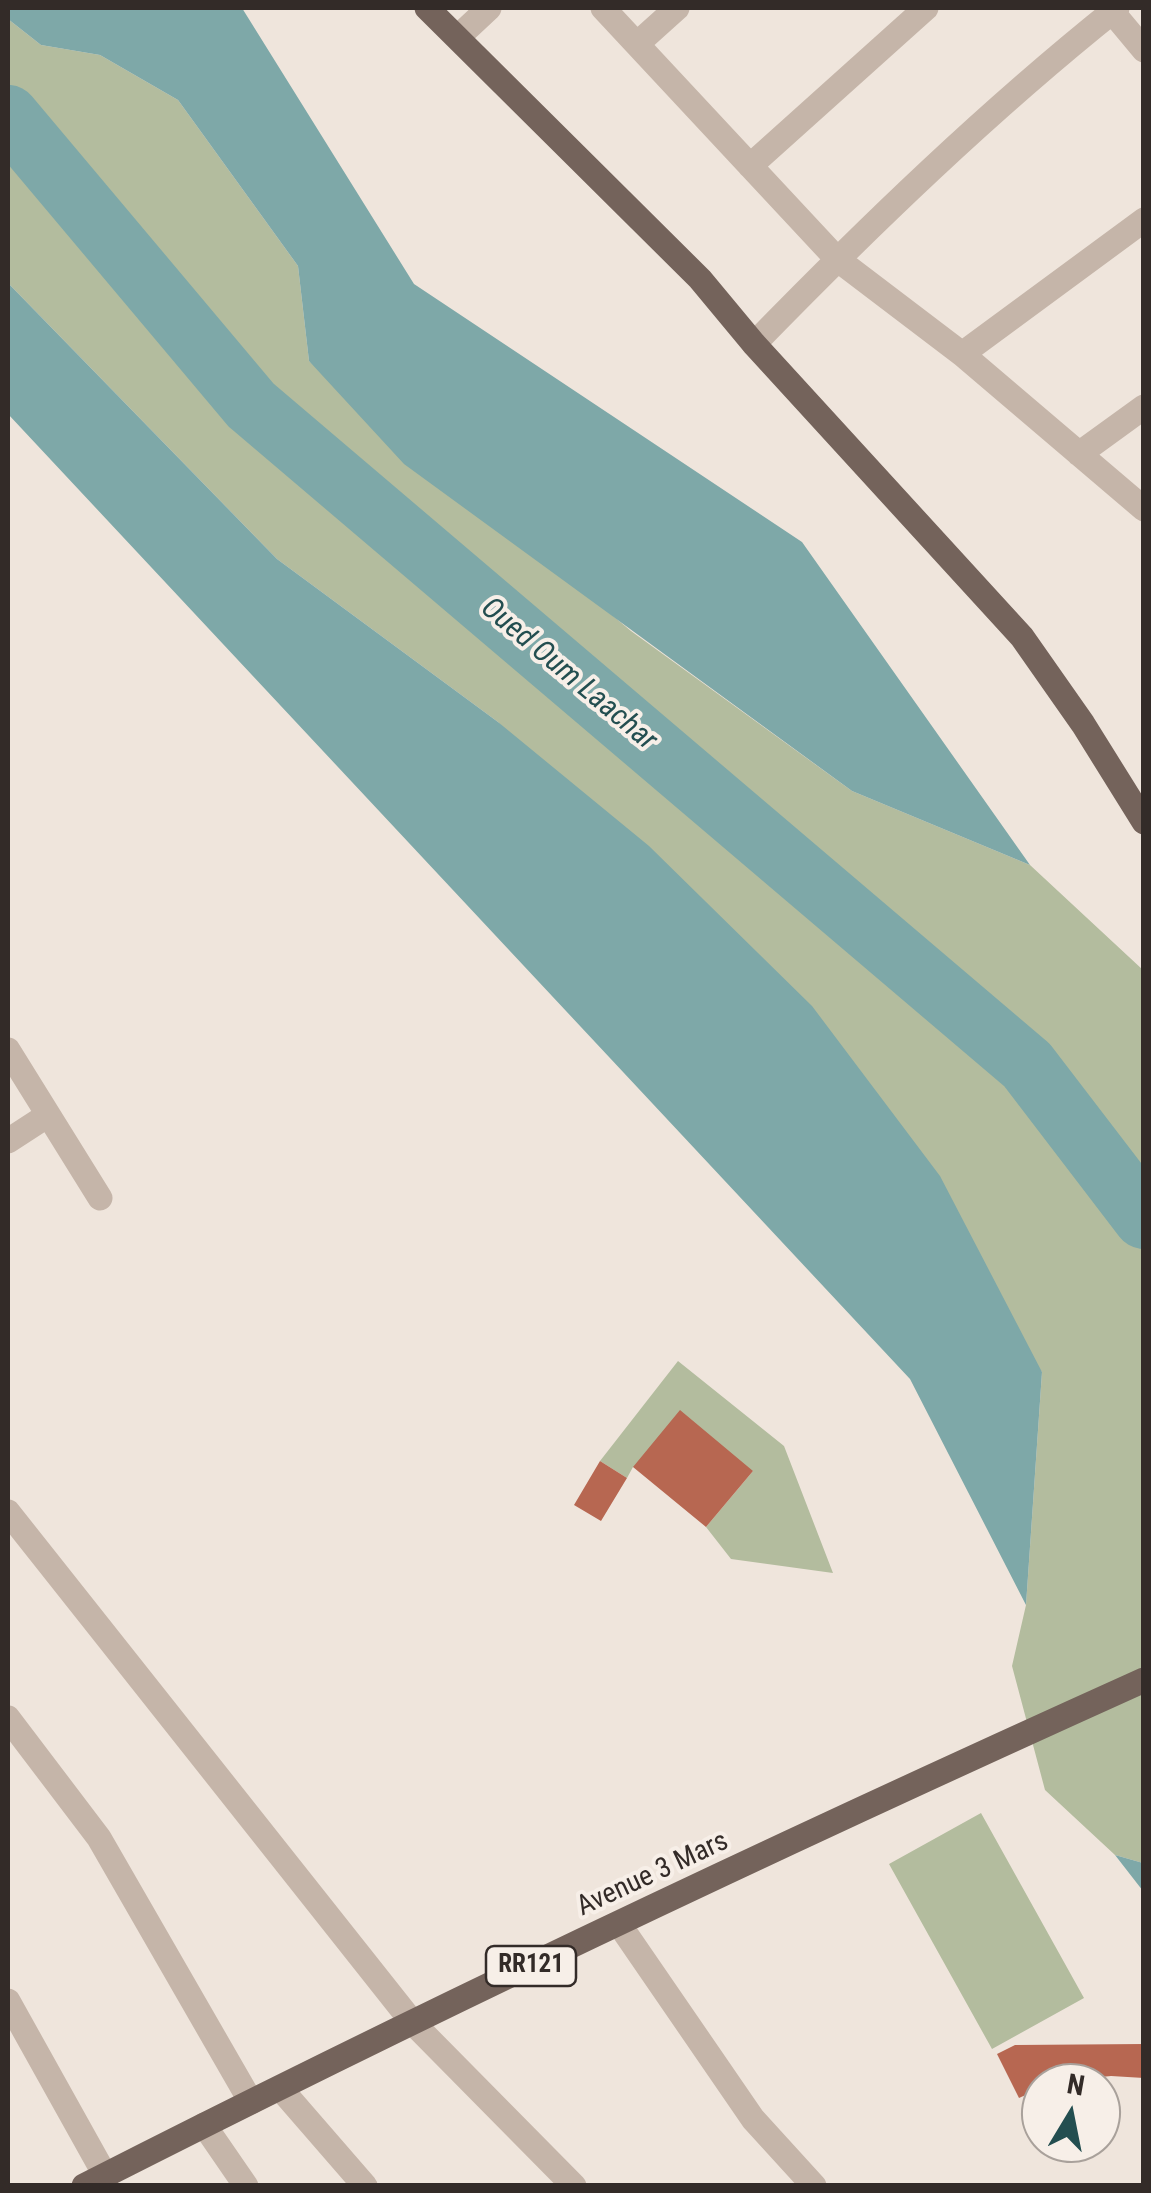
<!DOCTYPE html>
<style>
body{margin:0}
#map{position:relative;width:1151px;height:2193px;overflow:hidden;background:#efe5dc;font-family:"Roboto Condensed",sans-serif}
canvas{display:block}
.frame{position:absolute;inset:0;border:10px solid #332b28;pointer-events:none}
.north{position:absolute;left:1021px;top:2063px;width:100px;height:100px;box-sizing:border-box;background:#f7efe8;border:2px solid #a9a19b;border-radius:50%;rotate:10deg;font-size:28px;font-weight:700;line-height:40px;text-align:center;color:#332b28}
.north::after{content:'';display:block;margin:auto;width:35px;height:45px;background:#234e50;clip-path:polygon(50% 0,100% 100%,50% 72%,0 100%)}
</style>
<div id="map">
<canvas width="1151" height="2193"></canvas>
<div class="frame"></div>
<div class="north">N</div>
</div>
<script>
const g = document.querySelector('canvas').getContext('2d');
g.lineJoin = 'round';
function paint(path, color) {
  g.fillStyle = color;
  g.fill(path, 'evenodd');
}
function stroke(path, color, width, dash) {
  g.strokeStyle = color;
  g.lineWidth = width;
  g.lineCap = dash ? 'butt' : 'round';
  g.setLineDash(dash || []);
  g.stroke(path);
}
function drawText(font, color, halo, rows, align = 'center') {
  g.font = font + ' "Roboto Condensed",sans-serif';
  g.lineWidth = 8;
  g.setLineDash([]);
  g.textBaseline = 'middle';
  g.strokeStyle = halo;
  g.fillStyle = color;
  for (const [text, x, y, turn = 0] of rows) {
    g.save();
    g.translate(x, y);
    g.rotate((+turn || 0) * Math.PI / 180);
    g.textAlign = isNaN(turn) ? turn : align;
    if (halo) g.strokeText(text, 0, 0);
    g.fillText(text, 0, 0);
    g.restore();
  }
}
const green = new Path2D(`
 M8 19 41 45 100 55 178 100 298 266 309 361 631 631 852 791 1030 865 1143 970V1863L1115 1855 1045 1790 1012 1666 1026 1605 1042 1372 498 722 277 559 8 283Z
 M678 1361 784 1446 833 1573 731 1559 706 1527 753 1471 633 1467 627 1478 600 1461Z
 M981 1813 1084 1998 992 2049 889 1864Z`);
const water = new Path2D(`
 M8 8H242L414 284 802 542 1030 865 852 791 404 464 309 361 298 266 178 100 100 55 41 45 8 19Z
 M8 283 277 559 498 722 649 846 812 1006 940 1176 1042 1372 1026 1605 910 1379 8 414Z
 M1115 1855 1143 1863V1891Z`);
const river = new Path2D(`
 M8 116 251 405 1027 1065 1144 1218`);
const building = new Path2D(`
 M680 1410 753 1471 706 1527 633 1467Z
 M600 1461 627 1478 601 1521 574 1505Z
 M1144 2044V2078L1111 2076 1041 2083V2088L1019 2098 997 2054 1015 2045Z`);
const minor = new Path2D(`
 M603 8 837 259 962 354 1144 509
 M1109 8 1144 50
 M458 37 489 8
 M637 44 677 8
 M750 166 926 8
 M754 344C869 226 988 111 1117 8
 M962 354 1144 220
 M1079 454 1144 407
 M8 1050 100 1198
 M8 1141 48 1115
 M8 1512 413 2023 574 2186
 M8 1718 99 1838 251 2102
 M619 1924 753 2119 814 2186
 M8 2001 105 2175
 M280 2088 365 2186
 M204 2125 246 2186`);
const major = new Path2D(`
 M427 8 700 279 754 344 1022 637 1083 724 1144 822
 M84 2186C433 2008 787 1841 1144 1680`);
const shields = [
 [531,1966,90]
];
const shieldNames = [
 ["RR121",531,1966]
];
const streetNames = [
 ["Avenue 3 Mars",653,1875,-25]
];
const waterNames = [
 ["Oued Oum Laachar",568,675,40]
];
paint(green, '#b3bc9e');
paint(water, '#7ea8a8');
stroke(river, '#7ea8a8', 62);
paint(building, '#b76751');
stroke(minor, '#c5b5a9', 25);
stroke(major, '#74635b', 25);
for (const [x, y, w] of shields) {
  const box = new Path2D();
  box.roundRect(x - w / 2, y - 20, w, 40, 8);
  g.fillStyle = '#f7efe8';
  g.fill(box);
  stroke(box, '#332b28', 2.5);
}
drawText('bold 25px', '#332b28', null, shieldNames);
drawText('28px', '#332b28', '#f7efe8', streetNames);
drawText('italic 30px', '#234e50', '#f7efe8', waterNames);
</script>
